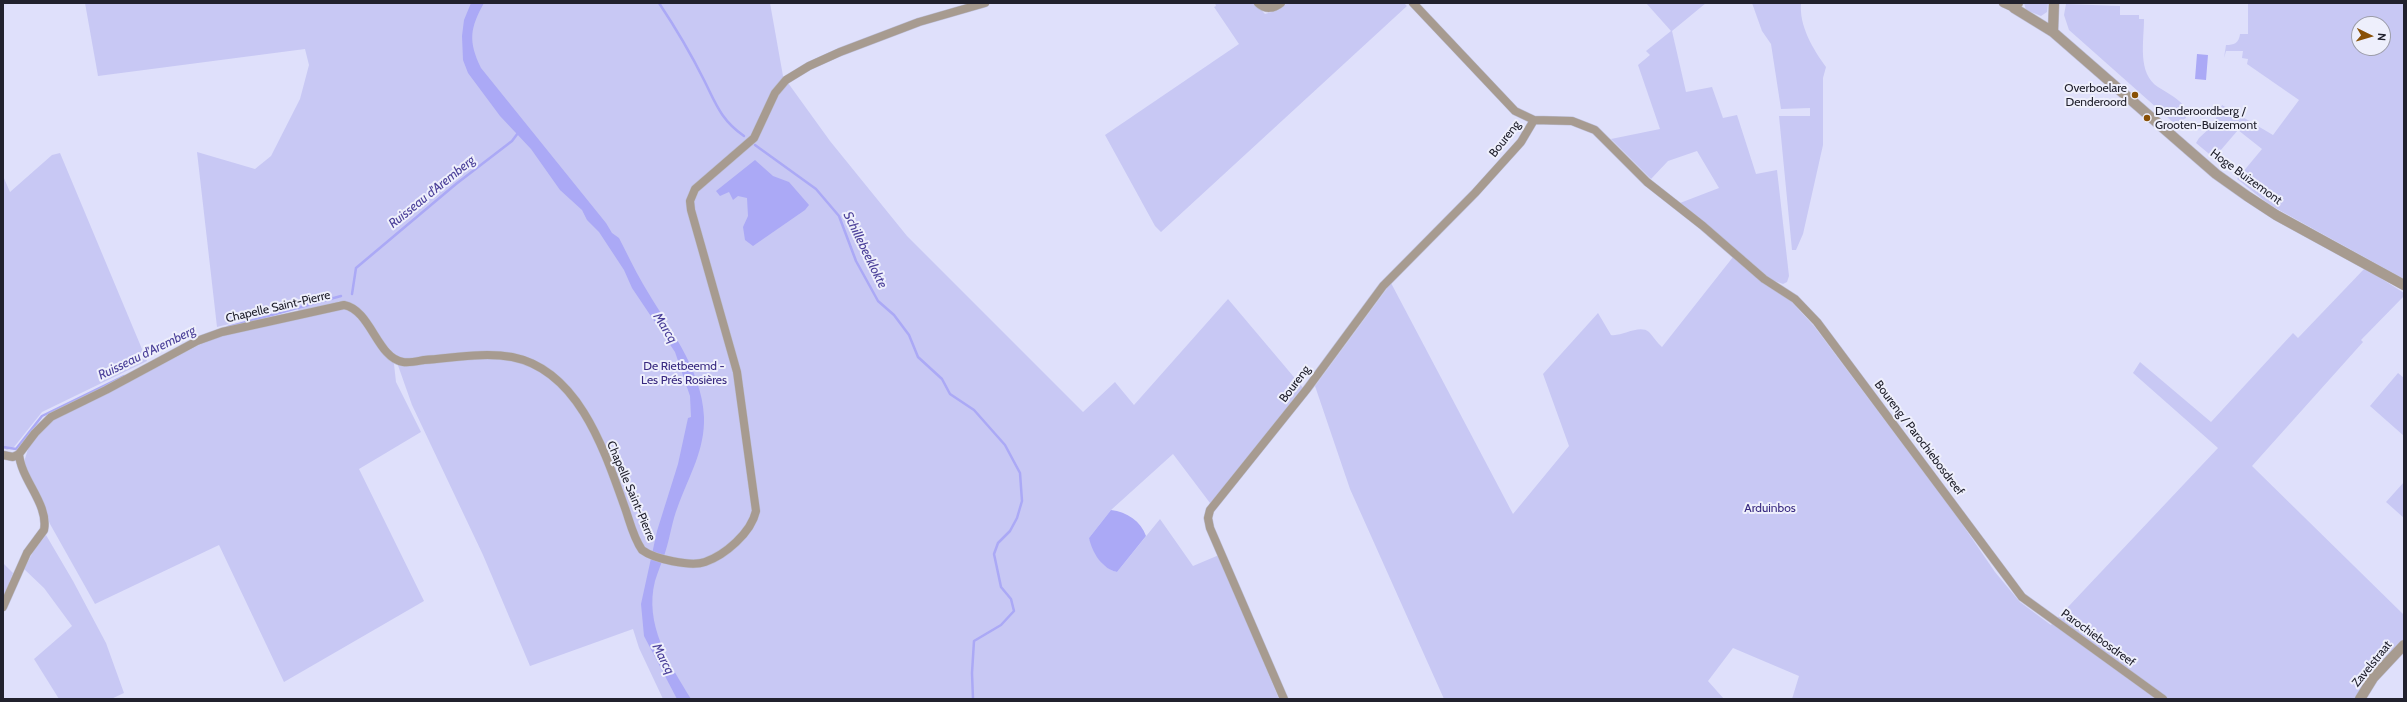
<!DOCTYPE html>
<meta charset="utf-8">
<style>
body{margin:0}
#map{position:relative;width:2407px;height:702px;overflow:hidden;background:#dfe0fb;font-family:Cabin,sans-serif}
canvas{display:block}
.frame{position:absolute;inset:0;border:4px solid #21212d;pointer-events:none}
.north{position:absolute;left:2351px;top:16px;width:40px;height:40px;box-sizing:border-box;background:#eeeffc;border:1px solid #9c9da9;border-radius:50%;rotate:95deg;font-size:11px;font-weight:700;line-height:16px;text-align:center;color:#21212d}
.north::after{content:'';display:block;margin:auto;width:14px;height:18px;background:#895006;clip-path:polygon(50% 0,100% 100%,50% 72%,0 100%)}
</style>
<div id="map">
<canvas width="2407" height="702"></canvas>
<div class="frame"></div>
<div class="north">N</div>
</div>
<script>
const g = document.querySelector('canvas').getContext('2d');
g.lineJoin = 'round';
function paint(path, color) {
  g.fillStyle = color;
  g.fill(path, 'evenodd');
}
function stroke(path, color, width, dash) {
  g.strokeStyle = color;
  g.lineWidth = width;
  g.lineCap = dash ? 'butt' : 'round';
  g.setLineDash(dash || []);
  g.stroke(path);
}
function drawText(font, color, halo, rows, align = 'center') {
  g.font = font + ' Cabin,sans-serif';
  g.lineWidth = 4;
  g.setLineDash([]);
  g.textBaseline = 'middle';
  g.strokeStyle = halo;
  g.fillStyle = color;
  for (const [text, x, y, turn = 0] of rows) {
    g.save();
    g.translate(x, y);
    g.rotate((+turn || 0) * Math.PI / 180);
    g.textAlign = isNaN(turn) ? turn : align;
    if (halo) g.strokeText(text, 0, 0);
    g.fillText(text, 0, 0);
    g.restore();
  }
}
const green = new Path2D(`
 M85 3H770L783 76 830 141 907 236 1083 412 1115 382 1134 405 1228 299 1304 389 1212 502 1210 503 1173 454 1111 510 1089 538C1095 552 1100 568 1117 572L1160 519 1193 566 1219 555 1279 699H663L639 648 633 629 530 666 483 555 412 405 394 354 350 304 345 301H341L299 312 297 307 217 327 197 152 255 169 271 156 300 99 309 65 305 49 98 76Z
 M1215 3H1255L1265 14 1279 10 1287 3H1404L1407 6 1161 232 1155 226 1105 135 1239 44 1214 7 1216 6Z
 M1646 3H1706L1672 31 1686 92 1712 87 1723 118 1737 115 1756 174 1777 170 1789 276 1787 282 1783 284 1772 280 1680 203 1719 188 1697 151 1668 161 1651 179 1611 139 1660 129 1638 65 1650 55 1646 51 1671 31Z
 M1752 3H1801C1799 26 1813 49 1826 67L1823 78V145L1803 234 1796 250H1792L1779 116H1810V108L1781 109 1771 44 1762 31Z
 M2024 3H2048L2047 12 2041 16 2026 10Z
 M2248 3H2404V279L2270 205 2237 179 2262 149 2238 130 2214 158 2196 143 2199 138 2213 125 2222 105 2273 135 2299 100 2247 64 2248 59 2242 58 2243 51H2226L2224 58 2226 45C2234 45 2239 43 2240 34H2248ZM2359 24H2383V48H2359Z
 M2066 4 2120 6V15H2139V19H2144C2144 42 2137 73 2158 87 2169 94 2180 99 2187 110L2186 118 2175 124 2069 30 2064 15Z
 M60 153 147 361 42 412 14 447 7 450 3 448V176L10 192 52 155Z
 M1733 257 1763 283 1790 300 1814 326 1956 515 1995 572 2020 602 2051 625 2218 448 2133 373 2140 362 2211 422 2293 333 2298 338 2365 268 2404 293V296L2361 340 2363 342 2252 466 2404 615V640L2357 699H1792L1799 676 1733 648 1708 681 1724 699H1444L1350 489 1315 386 1391 283 1513 514 1569 446 1543 374 1598 313 1611 335C1622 337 1639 324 1649 332 1653 336 1657 343 1662 347Z
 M342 306 355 311 390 357 394 364 396 382 421 432 359 469 424 601 284 682 219 545 95 604 50 524 24 462 28 449 39 431 54 419 94 400 199 345 232 331Z
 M2398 373 2404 378V436L2370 406Z
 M2404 482V518L2386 502Z
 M46 535 73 581 106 643 124 693 111 699H59L34 659 72 626 44 588 24 569 34 550Z
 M3 563 13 573 3 599Z`);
const water = new Path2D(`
 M471 3H484C470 28 468 41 481 68L606 223 612 233 619 238C627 253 634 269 643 284 666 324 702 368 704 417 705 450 689 476 678 506 672 521 670 538 665 553 662 562 658 571 655 581 644 624 669 663 691 699H677L644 636 641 604 657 531 678 464 688 418 691 417 690 396 675 352 632 288 624 270 599 232 587 220 582 210 560 190 531 149 500 116 468 73 463 60 462 36 464 20Z
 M2197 54 2208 55 2206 80 2195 79Z
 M755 160 773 176 789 182 809 205 805 210 753 246 745 240 743 227 748 216 747 198 738 196 733 200 729 192 720 196 716 191Z
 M1111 510C1127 512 1141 521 1146 536L1117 572C1102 569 1092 552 1089 538Z`);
const stream = new Path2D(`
 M659 3C675 27 691 54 704 80 716 104 721 120 744 136
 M755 145 816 189 839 216 856 261 878 301 894 315 909 335 918 357 942 379 950 394 974 410 1005 445 1020 473 1022 501 1017 518 1010 531 998 543 994 554 1001 587 1011 599 1014 611 1001 625 974 641 972 673 973 699
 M352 294 356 268 456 184 512 141 518 133
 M228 327 341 296
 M3 447 16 449 42 416 124 376`);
const minor = new Path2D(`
 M1258 3C1265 10 1274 9 1281 3
 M1413 3 1515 111 1534 120 1572 121 1595 130 1647 182 1703 226 1764 279 1795 299 1817 322 2022 597 2163 699
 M2003 3 2014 8
 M3 455 13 457 19 454 35 433 51 417 106 390 197 341 222 332 344 305C371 310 377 358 403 362 410 363 418 361 424 360 454 358 483 352 512 357 579 370 605 452 625 508 630 522 633 537 642 550 654 559 691 567 705 562 725 555 751 533 756 511L737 372 691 210 690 201 695 189 754 138 775 93 786 80 809 66 840 52 919 22 985 3
 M3 607 27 553 44 530C49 504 21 480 19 454
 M1284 699 1210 528 1208 518 1210 510 1307 389 1383 286 1475 193 1521 142 1534 120`);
const tertiary = new Path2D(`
 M2018 3 2014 8 2053 32 2216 174 2247 196 2276 215 2404 285
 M2053 32 2054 3
 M2360 699 2373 678 2404 645`);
const markers = [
 [2135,95,4,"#895006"],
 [2147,118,4,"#895006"]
];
const poiNames = [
 ["Overboelare",2127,88],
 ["Denderoord",2127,102],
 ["Denderoordberg /",2155,111,"left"],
 ["Grooten-Buizemont",2155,125,"left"]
];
const streetNames = [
 ["Boureng",1505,139,-52],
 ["Hoge Buizemont",2246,177,36],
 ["Chapelle Saint-Pierre",278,307,-13],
 ["Boureng",1295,384,-53],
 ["Boureng / Parochiebosdreef",1919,438,53],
 ["Chapelle Saint-Pierre",631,491,67],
 ["Parochiebosdreef",2098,638,36],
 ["Zavelstraat",2372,664,-51]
];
const parkNames = [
 ["De Rietbeemd -",684,366],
 ["Les Prés Rosières",684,380],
 ["Arduinbos",1770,508]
];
const waterNames = [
 ["Ruisseau d'Aremberg",432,192,-39],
 ["Schillebeeklokte",865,250,64],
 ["Marcq",665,328,58],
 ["Ruisseau d'Aremberg",147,353,-26],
 ["Marcq",663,659,63]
];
paint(green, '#c8c8f4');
paint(water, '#aba9f6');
stroke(stream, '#aba9f6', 2.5);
stroke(minor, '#bdbed6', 9);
stroke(tertiary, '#bdbed6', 11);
stroke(minor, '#a79b90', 8);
stroke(tertiary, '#a79b90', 10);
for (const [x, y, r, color] of markers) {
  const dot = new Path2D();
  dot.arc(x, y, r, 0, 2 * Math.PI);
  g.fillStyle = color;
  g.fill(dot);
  stroke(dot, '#eeeffc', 1.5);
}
drawText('12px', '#21212d', '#eeeffc', poiNames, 'right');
drawText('12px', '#21212d', '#eeeffc', streetNames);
drawText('12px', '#37287f', '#eeeffc', parkNames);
drawText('italic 13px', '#4c419a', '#eeeffc', waterNames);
</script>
